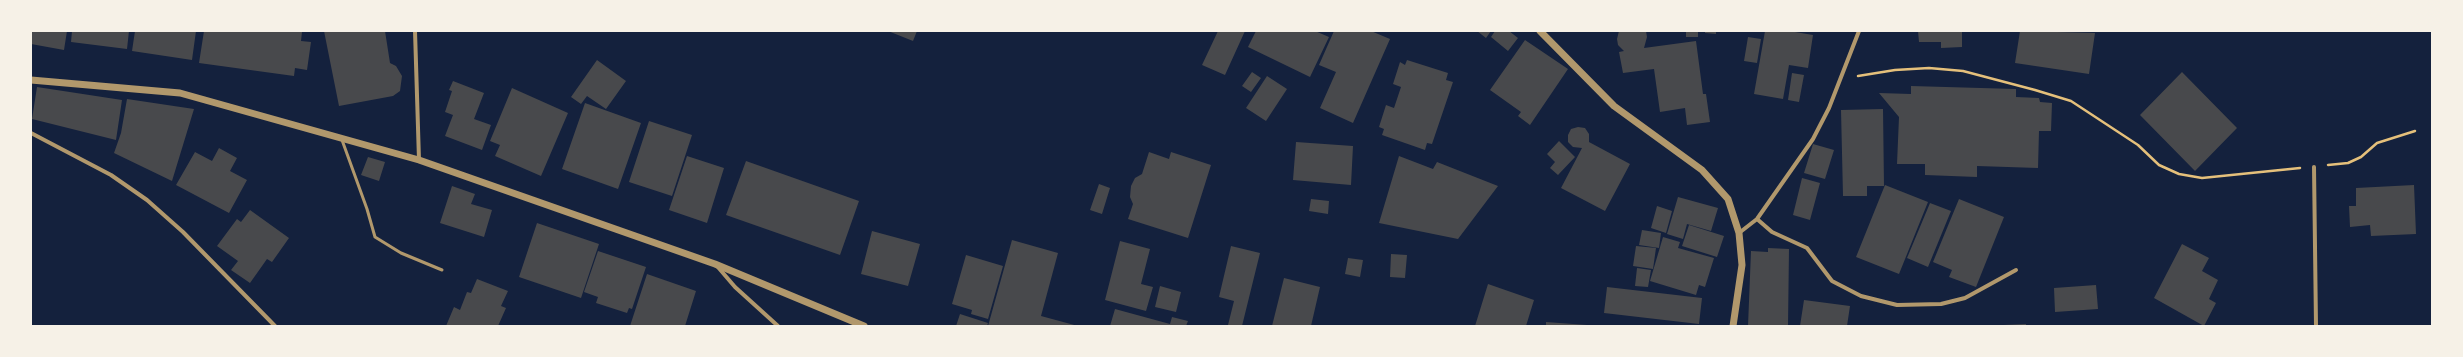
<!DOCTYPE html>
<style>
body{margin:0}
#map{position:relative;width:2463px;height:357px;overflow:hidden;background:#14213d;font-family:"Space Grotesk",sans-serif}
canvas{display:block}
.frame{position:absolute;inset:0;border:32px solid #f6f1e7;pointer-events:none}
</style>
<div id="map">
<canvas width="2463" height="357"></canvas>
<div class="frame"></div>
</div>
<script>
const g = document.querySelector('canvas').getContext('2d');
g.lineJoin = 'round';
function paint(path, color) {
  g.fillStyle = color;
  g.fill(path, 'evenodd');
}
function stroke(path, color, width, dash) {
  g.strokeStyle = color;
  g.lineWidth = width;
  g.lineCap = dash ? 'butt' : 'round';
  g.setLineDash(dash || []);
  g.stroke(path);
}
const building = new Path2D(`
 M31 31H67L64 50 31 44Z
 M72 31H129L127 49 71 42Z
 M135 31H196L192 60 132 51Z
 M204 31 302 32 301 41 311 42 307 70 295 68 294 76 199 63Z
 M324 31H385L390 63 396 66 402 76 400 91 393 96 339 106Z
 M888 31H917L913 41Z
 M1218 31H1245L1225 75 1202 65Z
 M1256 31H1315L1329 37 1310 77 1248 47Z
 M1334 31H1371L1390 39 1353 123 1320 108 1336 72 1319 65Z
 M1477 31H1491L1486 38Z
 M1495 31H1509L1518 38 1508 51 1491 37Z
 M1619 31H1646L1647 37 1644 48 1696 41 1703 94H1706L1710 122 1687 125 1685 108 1660 112 1654 69 1623 73 1619 52 1624 51 1618 45 1617 39Z
 M1686 31H1698V37H1686Z
 M1705 31H1716V34L1705 33Z
 M1765 31H1789L1813 35 1808 68 1789 65 1783 99 1754 94Z
 M1918 31H1962V47L1941 48V42H1919Z
 M2020 31 2095 33 2089 74 2015 63Z
 M1748 37 1761 39 1757 63 1744 61Z
 M1525 40 1568 69 1530 125 1518 116 1521 112 1490 90Z
 M597 60 626 81 606 109 587 96 581 104 571 97Z
 M1407 60 1448 73 1446 80 1453 82 1432 144 1427 143 1425 150 1382 135 1384 129 1379 127 1386 105 1394 108 1401 87 1393 84 1400 62 1405 65Z
 M1252 72 1261 78 1251 92 1242 86Z
 M2182 72 2237 128 2195 171 2140 115Z
 M1792 73 1804 75 1799 102 1788 100Z
 M1267 76 1287 89 1266 121 1246 108Z
 M453 81 484 93 474 119 491 125 482 150 445 136 453 115 445 112 452 91 449 90Z
 M1911 86 2016 89V97L2039 98 2040 102 2052 103 2051 131H2039L2038 168 1977 166V177L1925 175V164H1897L1899 117 1879 93 1911 94Z
 M37 87 122 100 116 140 32 119Z
 M512 88 568 113 541 176 495 156 500 145 490 141Z
 M127 99 194 109 172 181 114 153 121 133Z
 M585 103 641 123 618 189 562 169Z
 M1883 109 1884 186H1867V196H1843L1841 110Z
 M649 121 692 135 672 196 629 182Z
 M1578 127 1585 128 1589 134V142L1630 164 1605 211 1561 188 1582 148 1573 147 1568 142V135L1571 129Z
 M1559 141 1575 157 1558 175 1550 168 1555 162 1547 154Z
 M1296 142 1353 146 1351 185 1293 180Z
 M1813 144 1834 150 1825 179 1804 173Z
 M219 148 237 158 230 171 247 180 229 213 176 185 195 152 212 161Z
 M1149 152 1169 159 1171 152 1211 165 1188 238 1128 219 1133 204 1130 197 1131 186 1135 178 1142 174Z
 M687 156 724 168 707 223 669 210Z
 M1399 156 1433 169 1437 162 1498 186 1458 239 1379 223Z
 M368 157 385 162 379 181 361 175Z
 M746 161 859 201 840 255 726 215Z
 M1802 178 1820 183 1810 220 1793 215Z
 M1099 184 1110 188 1102 214 1090 210Z
 M1885 185 1928 202 1899 274 1856 257Z
 M2414 185 2416 234 2371 236 2370 225 2350 227 2349 206H2356V188Z
 M452 186 475 194 471 204 492 210 484 237 440 223Z
 M1678 197 1718 208 1711 231 1687 224 1683 239 1667 234Z
 M1311 199 1329 201 1328 214 1309 211Z
 M1959 199 2004 217 1976 287 1949 277 1952 270 1933 262Z
 M1930 203 1951 211 1928 267 1907 258Z
 M1657 206 1672 211 1666 233 1651 228Z
 M250 210 289 238 272 262 267 259 250 283 231 270 238 261 217 246 237 219 241 222Z
 M537 223 599 244 581 298 519 277Z
 M1689 225 1724 236 1717 257 1682 246Z
 M1642 230 1661 233 1659 248 1639 245Z
 M872 231 920 244 908 286 861 274Z
 M1663 237 1680 242 1678 248 1714 258 1705 287 1699 285 1696 295 1650 281Z
 M1012 240 1058 253 1041 316 1078 326H988Z
 M1120 241 1150 249 1141 284 1153 287 1146 311 1105 300Z
 M2182 244 2209 258 2202 271 2218 280 2209 299 2216 303 2204 326 2154 298Z
 M1231 246 1260 253 1242 326 1228 325 1234 301 1219 297Z
 M1636 246 1656 248 1653 269 1633 266Z
 M1768 248 1789 249 1788 326H1748L1751 251 1768 252Z
 M598 251 646 267 632 309 629 308 627 313 596 303 598 297 584 292Z
 M1391 254 1407 255 1405 278 1390 277Z
 M966 255 1003 266 988 319 971 314 972 310 952 304Z
 M1348 258 1363 260 1360 277 1345 274Z
 M1637 268 1651 270 1648 287 1635 286Z
 M647 274 696 291 685 326H630Z
 M1284 278 1320 287 1311 326H1272Z
 M477 279 508 291 501 306 506 308 498 326H446L454 307 460 310 467 292 471 293Z
 M1488 284 1534 300 1526 326H1475Z
 M2096 285 2098 309 2055 312 2054 288Z
 M1160 286 1181 292 1176 312 1155 307Z
 M1607 287 1702 298 1699 324 1604 313Z
 M1804 300 1850 306 1847 326H1800Z
 M1115 309 1170 324 1172 317 1188 321 1186 326H1110Z
 M960 314 988 323 987 326H956Z
 M1546 322 1587 325V326H1546Z
 M2026 324V326H2003V325Z`);
const path = new Path2D(`
 M1858 76 1895 70 1929 68 1963 71 2035 90 2071 101 2138 145 2159 165 2179 174 2202 178 2300 168
 M2328 165 2348 163 2361 157 2377 143 2415 131`);
const service = new Path2D(`
 M342 140 367 209 375 237 401 253 442 270`);
const minor = new Path2D(`
 M415 31 419 160
 M31 133 111 175 147 200 183 232 275 326
 M2314 167 2316 326
 M1757 219 1772 232 1807 248 1832 281 1861 296 1897 305 1941 304 1965 298 2016 270
 M1739 233 1757 219 1813 139 1829 108 1859 31
 M717 266 735 287 778 326`);
const tertiary = new Path2D(`
 M1540 31 1614 106 1702 170 1728 199 1739 233 1742 265 1733 326
 M31 80 180 93 419 160 715 264 864 326`);
paint(building, '#48494c');
stroke(path, '#e5c07b', 2.5);
stroke(service, '#b1986c', 3);
stroke(minor, '#b1986c', 4);
stroke(tertiary, '#b1986c', 7);
</script>
